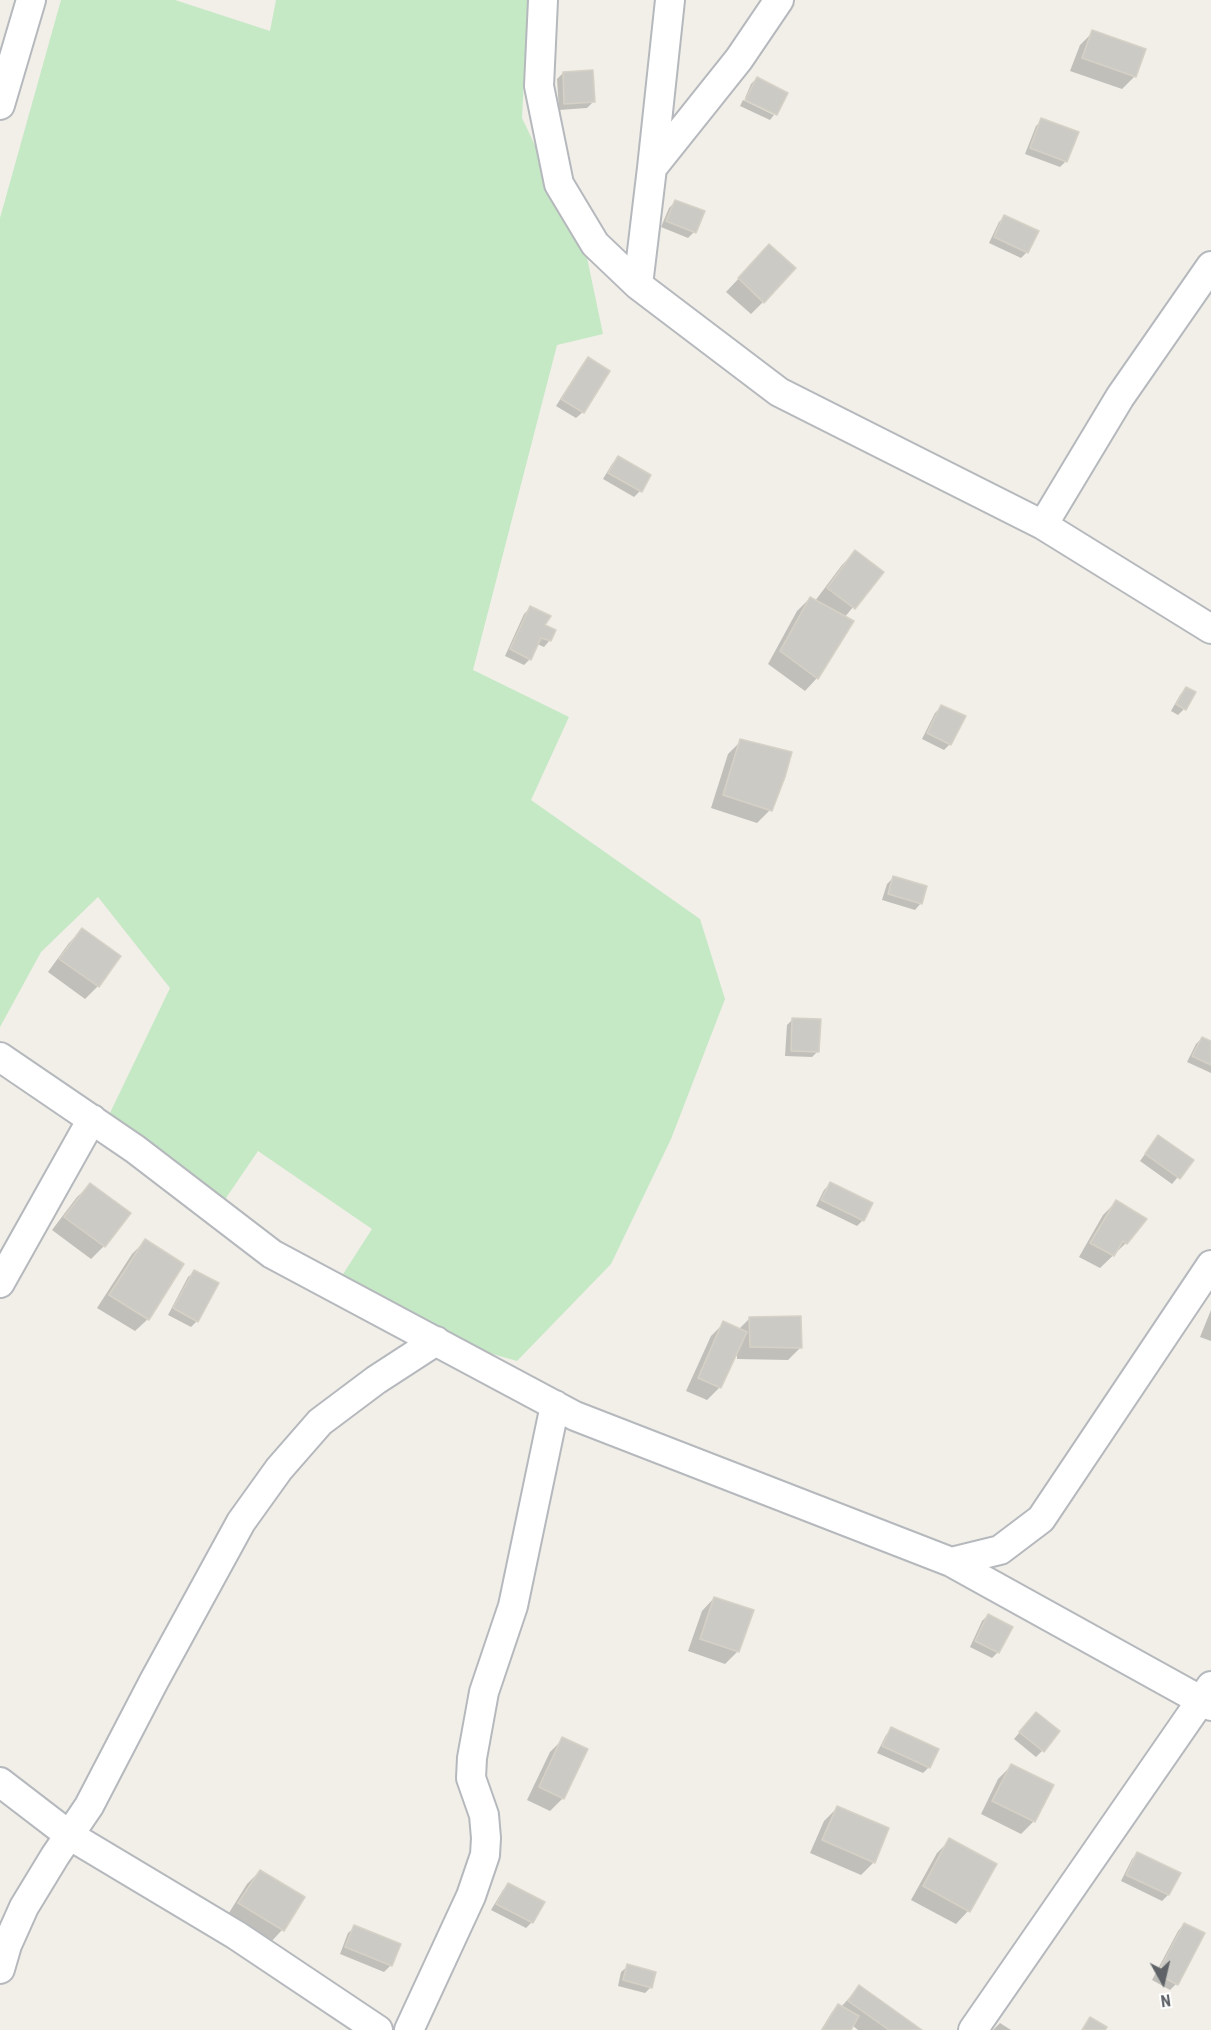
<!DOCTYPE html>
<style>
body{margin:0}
#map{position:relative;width:1211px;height:2030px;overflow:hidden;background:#f1efe8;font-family:"Roboto Condensed",sans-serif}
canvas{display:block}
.north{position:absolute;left:1133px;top:1952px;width:60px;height:60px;-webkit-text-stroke:4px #fff;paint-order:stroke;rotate:172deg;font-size:16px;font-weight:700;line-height:24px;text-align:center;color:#5f6368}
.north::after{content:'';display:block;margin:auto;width:21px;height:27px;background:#5f6368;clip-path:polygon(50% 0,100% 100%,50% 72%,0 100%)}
</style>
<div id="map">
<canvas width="1211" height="2030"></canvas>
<div class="north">N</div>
</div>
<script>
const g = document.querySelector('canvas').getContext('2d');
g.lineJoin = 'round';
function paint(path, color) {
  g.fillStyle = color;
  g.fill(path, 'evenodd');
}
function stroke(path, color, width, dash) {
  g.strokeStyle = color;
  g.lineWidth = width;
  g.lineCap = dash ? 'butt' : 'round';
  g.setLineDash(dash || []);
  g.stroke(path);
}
const green = new Path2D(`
 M61 0H175L270 31 276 0H528L522 118 586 253 603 334 557 345 473 670 569 717 531 800 700 919 725 999 671 1139 611 1264 517 1361 352 1314 329 1296 372 1229 258 1151 211 1220 98 1138 170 988 98 897 41 952 0 1027V218Z`);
const shadow = new Path2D(`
 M1093 32 1135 76 1122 89 1070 71 1080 45Z
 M563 73 593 102 587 108 559 110 557 79Z
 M757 78 776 113 745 98 751 84Z
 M743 100 774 115 770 120 740 106Z
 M1042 120 1066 161 1060 167 1025 154 1036 126Z
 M675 202 694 232 688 238 661 227 669 208Z
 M1005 216 1027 252 1021 258 989 243 999 222Z
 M757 259 763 302 751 314 726 292Z
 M588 359 608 372 583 412 576 418 556 406 582 365Z
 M618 458 640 491 634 497 603 479 612 464Z
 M855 552 882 572 844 618 817 678 805 691 768 664 797 611 810 598 815 601 842 565Z
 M530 608 550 640 544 647 537 644 530 659 524 665 505 656 524 614Z
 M1186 689 1184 709 1178 715 1171 711 1180 695Z
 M941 707 950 744 944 750 922 739 935 713Z
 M741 741 770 810 757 823 711 808 728 754Z
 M893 878 921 903 915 910 882 900 887 884Z
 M82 930 119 957 98 986 85 999 48 972 69 943Z
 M793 1019 818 1051 812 1057 785 1056 787 1025Z
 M1202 1038 1211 1042V1073L1187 1062 1196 1044Z
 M1153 1143 1192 1160 1172 1184 1140 1161Z
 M830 1184 863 1220 857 1226 816 1206 824 1190Z
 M90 1185 128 1214 104 1246 91 1259 52 1230 77 1197Z
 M1116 1202 1145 1219 1126 1243 1100 1268 1079 1257 1103 1215Z
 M145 1241 148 1319 135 1331 97 1308 132 1254Z
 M195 1271 197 1321 191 1327 168 1315 188 1277Z
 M1211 1310V1341L1200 1337Z
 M750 1318 801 1347 788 1360 737 1359V1349L720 1387 707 1400 686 1391 711 1336 724 1323 738 1330Z
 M714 1598 738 1651 725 1664 688 1651 702 1611Z
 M988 1615 998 1652 992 1658 970 1647 982 1621Z
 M1030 1720 1042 1751 1036 1757 1014 1739Z
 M892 1729 929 1767 923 1773 877 1753 886 1735Z
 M563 1739V1798L550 1811 527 1800 550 1752Z
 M1011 1766 1052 1786 1034 1821 1021 1834 981 1814 998 1779Z
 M837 1808 874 1862 861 1875 810 1853 824 1821Z
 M950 1840 995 1865 968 1911 956 1924 911 1900 937 1853Z
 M1138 1853 1168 1895 1162 1901 1121 1881 1132 1859Z
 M260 1871 303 1898 282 1930 270 1943 227 1916 247 1884Z
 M509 1884 532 1922 526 1928 491 1910 503 1890Z
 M1184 1924 1176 1984 1170 1990 1152 1980 1178 1931Z
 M355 1927 399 1945 390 1966 384 1972 340 1954 348 1933Z
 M628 1966 651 1987 645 1993 618 1986 621 1972Z
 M859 1987 919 2030H858L852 2025 849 2030H821L832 2012 838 2006 841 2007Z
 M1000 2023 1011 2030H993Z`);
const building = new Path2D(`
 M1092 30 1146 49 1136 77 1082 58Z
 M593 70 595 102 564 104 563 72Z
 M757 77 788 93 777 115 745 100Z
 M1041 118 1079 132 1067 162 1030 148Z
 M675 200 705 211 696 233 666 221Z
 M1004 215 1039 231 1028 253 994 237Z
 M769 244 796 268 764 303 738 278Z
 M588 357 610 371 584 413 561 399Z
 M618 456 651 475 642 492 608 473Z
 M855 550 884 572 855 609 827 588Z
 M810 597 854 621 818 679 780 651Z
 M530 606 551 616 545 625 556 630 551 641 541 638 531 660 510 649Z
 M1186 687 1196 692 1186 710 1176 704Z
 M941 705 966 716 951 745 927 733Z
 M740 739 792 752 785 777 772 811 723 795Z
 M893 876 927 886 922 904 888 894Z
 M82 928 121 956 99 987 59 959Z
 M792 1018 821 1019 819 1052 791 1051Z
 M1202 1037 1211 1041V1065L1192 1056Z
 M1158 1135 1194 1160 1180 1179 1145 1154Z
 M830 1182 873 1203 864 1221 821 1200Z
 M90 1183 131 1213 105 1247 64 1217Z
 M1116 1200 1147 1219 1127 1244 1123 1241 1114 1256 1090 1243Z
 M145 1239 184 1264 149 1320 109 1295Z
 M194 1270 219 1283 198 1322 173 1308Z
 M801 1316 802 1348 750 1347 749 1317Z
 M723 1321 747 1332 721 1388 698 1378Z
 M714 1597 754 1610 739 1652 700 1639Z
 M988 1614 1013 1627 999 1653 975 1641Z
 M1036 1712 1060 1731 1044 1752 1019 1732Z
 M891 1727 939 1749 930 1768 882 1746Z
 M562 1737 588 1749 564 1799 539 1787Z
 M1011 1764 1054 1785 1035 1822 992 1801Z
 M837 1806 889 1828 875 1863 822 1840Z
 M949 1838 997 1864 970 1912 923 1886Z
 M1137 1852 1181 1873 1169 1895 1126 1875Z
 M260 1870 305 1897 284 1931 238 1903Z
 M508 1883 545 1902 533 1923 496 1904Z
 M1184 1923 1205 1933 1178 1985 1157 1974Z
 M354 1925 401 1944 392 1966 345 1947Z
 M627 1964 656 1972 652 1988 623 1980Z
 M859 1985 922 2030H889L848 2001Z
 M838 2004 859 2016 851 2030H822Z
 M1090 2017 1107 2027 1105 2030H1082Z`);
const street = new Path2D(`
 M543 0 539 86 559 184 595 244 638 285
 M670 0 652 168 638 285 779 392 1043 525 1211 629
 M0 105 31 0
 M652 168 739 59 779 0
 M1043 525 1120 397 1211 266
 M0 1057 135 1149 272 1254 575 1416 951 1562 1211 1706
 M0 1283 92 1119
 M951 1562 1000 1550 1041 1519 1211 1265
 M0 1782 69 1835 236 1935 378 2030
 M0 1969 7 1945 24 1907 55 1856 89 1806 154 1681 241 1522 279 1469 320 1422 376 1380 436 1341
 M409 2030 471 1896 485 1855 486 1838 484 1815 471 1778 472 1758 484 1692 513 1606 555 1405
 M973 2030 1211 1686`);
paint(green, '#c5e8c5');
paint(shadow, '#0003');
paint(building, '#cccac5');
stroke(building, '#d6d1c6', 1.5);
stroke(street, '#b5b8bc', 32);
stroke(street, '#fff', 28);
</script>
